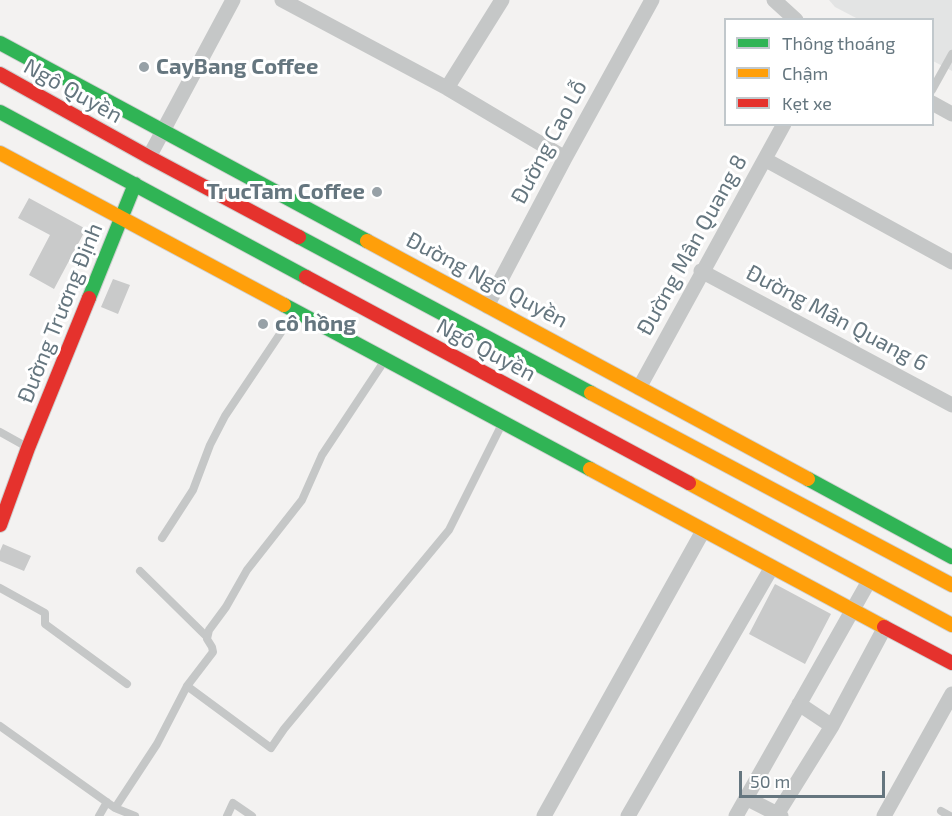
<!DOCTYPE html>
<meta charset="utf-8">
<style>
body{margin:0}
#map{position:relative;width:952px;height:816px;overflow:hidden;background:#f3f2f1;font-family:"Exo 2",sans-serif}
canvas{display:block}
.legend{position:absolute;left:724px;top:18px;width:210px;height:108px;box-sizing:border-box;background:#fff;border:2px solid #c1c8cc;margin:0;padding:8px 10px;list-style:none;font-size:18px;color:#65767f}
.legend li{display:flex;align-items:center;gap:12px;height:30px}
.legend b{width:30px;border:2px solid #c1c8cc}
.scale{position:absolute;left:739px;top:771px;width:146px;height:27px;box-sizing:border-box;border:3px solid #65767f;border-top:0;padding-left:8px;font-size:18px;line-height:21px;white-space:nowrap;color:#65767f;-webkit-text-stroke:4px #fff;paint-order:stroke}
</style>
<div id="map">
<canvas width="952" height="816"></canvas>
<ul class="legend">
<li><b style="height:8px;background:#30b455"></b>Thông thoáng</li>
<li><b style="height:8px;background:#ff9f0a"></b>Chậm</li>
<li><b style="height:8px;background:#e5322d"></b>Kẹt xe</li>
</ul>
<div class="scale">50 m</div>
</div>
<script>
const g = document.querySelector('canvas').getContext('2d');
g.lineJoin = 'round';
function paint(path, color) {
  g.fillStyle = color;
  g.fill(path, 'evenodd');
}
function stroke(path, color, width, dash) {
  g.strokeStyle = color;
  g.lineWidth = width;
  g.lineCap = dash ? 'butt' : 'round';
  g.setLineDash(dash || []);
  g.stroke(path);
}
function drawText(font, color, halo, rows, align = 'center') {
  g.font = font + ' "Exo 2",sans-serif';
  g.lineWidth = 6;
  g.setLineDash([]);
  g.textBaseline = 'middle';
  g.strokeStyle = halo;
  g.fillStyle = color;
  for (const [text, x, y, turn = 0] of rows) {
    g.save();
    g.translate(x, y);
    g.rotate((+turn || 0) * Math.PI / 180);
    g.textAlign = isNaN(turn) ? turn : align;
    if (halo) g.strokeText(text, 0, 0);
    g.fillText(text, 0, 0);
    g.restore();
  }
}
const built = new Path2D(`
 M829 0H952V71L933 61 932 20 858 19 835 7Z`);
const building = new Path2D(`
 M29 198 86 229 54 289 29 275 50 235 18 218Z
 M113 279 130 285 118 314 101 307Z
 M3 544 31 556 24 571 0 561V551Z
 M775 584 831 614 805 664 749 634Z`);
const lane = new Path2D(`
 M932 90 952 54
 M0 432 27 447
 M162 538 193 490 210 445 225 416 294 313
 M140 571 206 636
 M0 588 45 613V624L127 684
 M187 686 271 748 284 729 449 530 502 424
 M0 726 115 808 135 816
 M115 808 157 744 187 686 213 652 212 647 207 639 209 630 226 607 247 570 302 500 322 455 385 360
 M941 811 950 816
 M99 816 107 802
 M227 816 233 803 252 816`);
const street = new Path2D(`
 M282 0 447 88 565 158
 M774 0 796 20
 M447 88 502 0
 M932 103 952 114
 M149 157 233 0
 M766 160 952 262
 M701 271 952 405
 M487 306 565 158 652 0
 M639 388 784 124
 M799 704 832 726
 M746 798 781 816
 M544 816 703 531
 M628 816 772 567
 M736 816 869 581
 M776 816 832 726 885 627
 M884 816 952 694`);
const fast = new Path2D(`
 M0 43 367 241
 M0 112 306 277
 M299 237 591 393
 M89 298 135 184
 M284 305 590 469
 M808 479 952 557`);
const slow = new Path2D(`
 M0 153 284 305
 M367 241 808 479
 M591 393 952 585
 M590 469 884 627
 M689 483 952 625`);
const jam = new Path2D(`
 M0 74 149 157 299 237
 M306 277 689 483
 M0 525 28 448 89 298
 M884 627 952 663`);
const markers = [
 [144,67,6,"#97a1a7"],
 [377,192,6,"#97a1a7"],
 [263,324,6,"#97a1a7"]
];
const poiNames = [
 ["CayBang Coffee",156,67],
 ["TrucTam Coffee",365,192,"right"],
 ["cô hồng",275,324]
];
const streetNames = [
 ["Ngô Quyền",73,91,29],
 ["Đường Cao Lỗ",549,142,-62],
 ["Đường Mân Quang 8",692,245,-61],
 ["Đường Ngô Quyền",487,280,28],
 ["Đường Trương Định",60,313,-68],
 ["Đường Mân Quang 6",837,318,28],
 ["Ngô Quyền",486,350,28]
];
paint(built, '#e3e4e4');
paint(building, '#c9caca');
stroke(fast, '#cecfcf', 16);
stroke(slow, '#cecfcf', 16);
stroke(jam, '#cecfcf', 16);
stroke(lane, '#c5c7c7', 8);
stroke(street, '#c5c7c7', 15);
stroke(fast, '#30b455', 14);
stroke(slow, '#ff9f0a', 14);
stroke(jam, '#e5322d', 14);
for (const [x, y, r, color] of markers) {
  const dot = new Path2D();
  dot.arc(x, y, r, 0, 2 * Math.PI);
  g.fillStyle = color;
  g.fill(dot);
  stroke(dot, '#fff', 2);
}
drawText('bold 22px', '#65767f', '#fff', poiNames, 'left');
drawText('22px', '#65767f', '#fff', streetNames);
</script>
